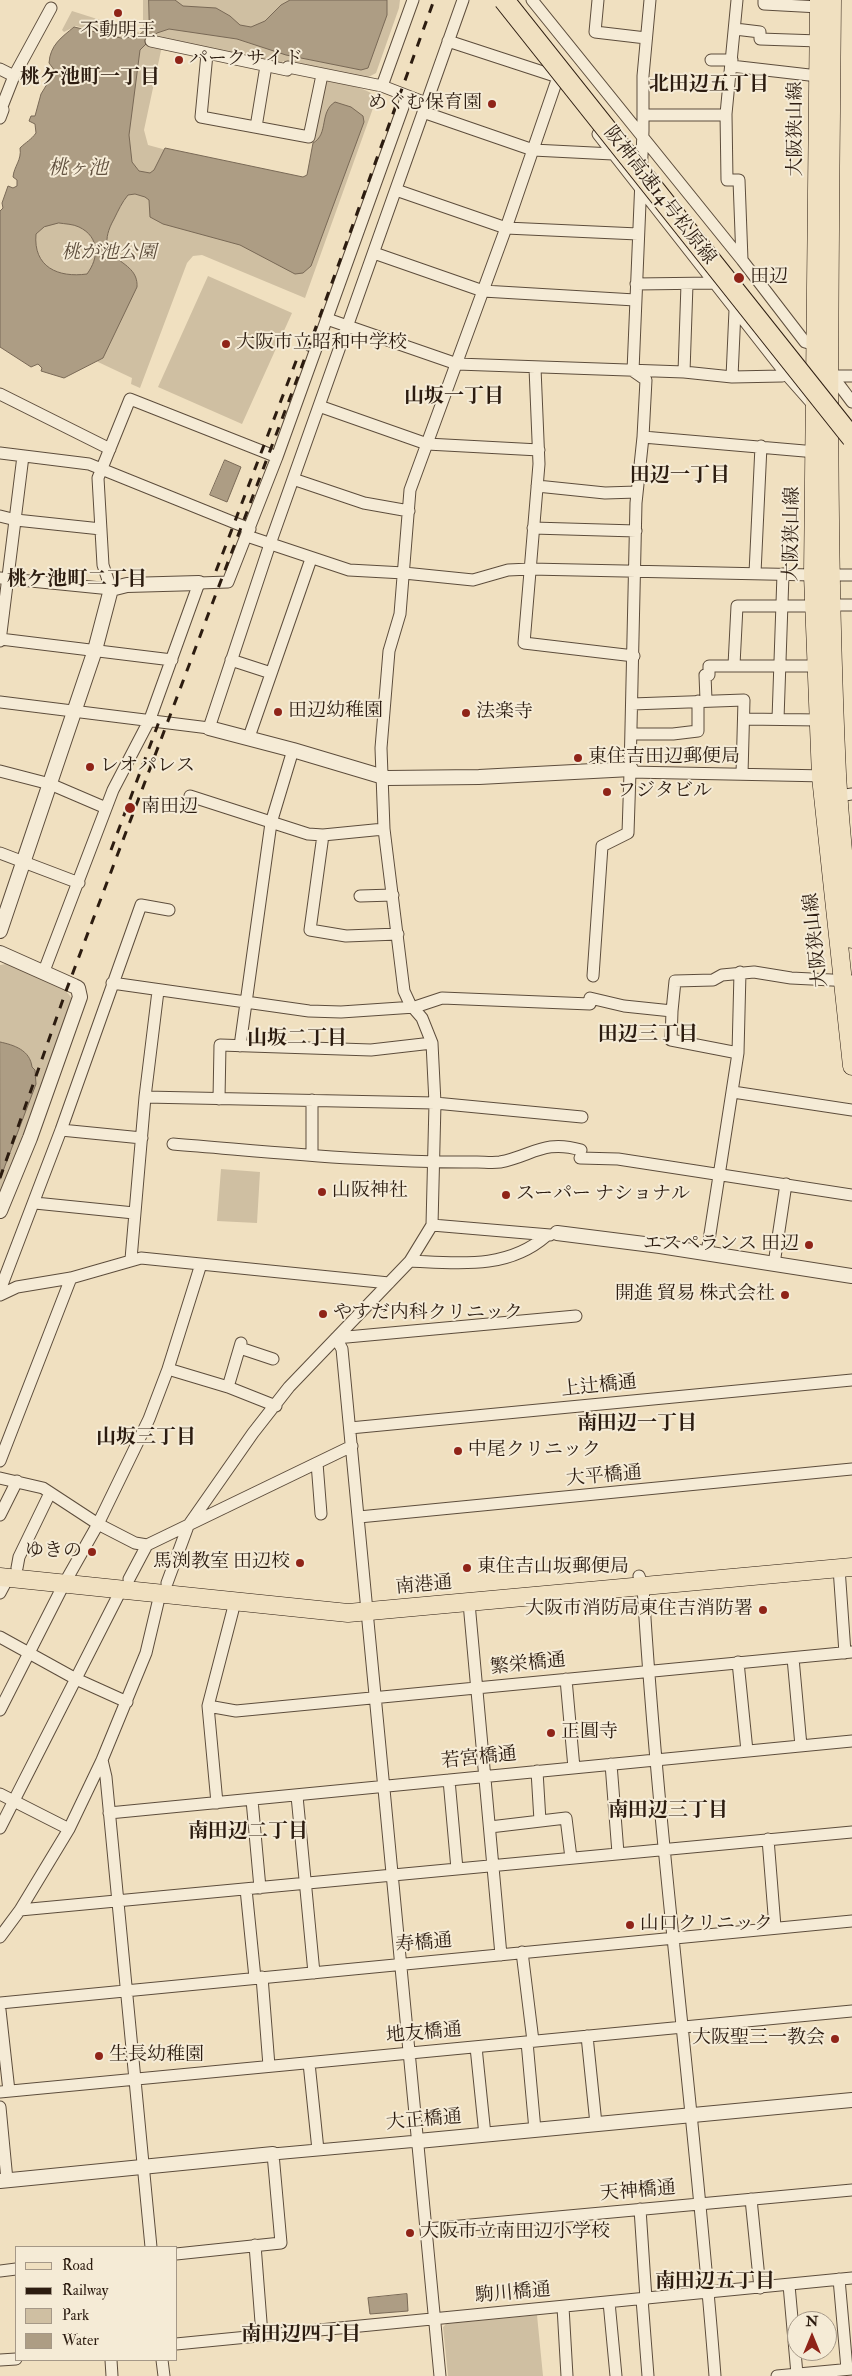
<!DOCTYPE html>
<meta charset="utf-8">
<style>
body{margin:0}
#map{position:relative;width:852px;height:2376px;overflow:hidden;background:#f0e0c0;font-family:"IM FELL Double Pica",serif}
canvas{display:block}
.legend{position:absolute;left:15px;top:2246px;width:162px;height:115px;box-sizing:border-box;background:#f5ebd6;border:1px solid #a59887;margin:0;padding:6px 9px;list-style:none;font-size:15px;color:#2c1c10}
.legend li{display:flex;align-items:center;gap:10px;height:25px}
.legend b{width:25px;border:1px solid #a59887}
.north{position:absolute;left:787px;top:2311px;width:50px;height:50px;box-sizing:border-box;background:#f5ebd6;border:1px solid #a59887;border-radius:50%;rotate:0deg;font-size:14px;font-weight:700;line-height:20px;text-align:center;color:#2c1c10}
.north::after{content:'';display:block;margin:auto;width:18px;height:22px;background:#8f2418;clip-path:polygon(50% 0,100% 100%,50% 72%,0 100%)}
</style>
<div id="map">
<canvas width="852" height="2376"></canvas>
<ul class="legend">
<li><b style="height:6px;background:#f0e0c0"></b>Road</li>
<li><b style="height:6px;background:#2c1c10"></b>Railway</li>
<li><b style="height:14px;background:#cfbfa2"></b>Park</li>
<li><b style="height:14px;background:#ad9d84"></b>Water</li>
</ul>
<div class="north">N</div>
</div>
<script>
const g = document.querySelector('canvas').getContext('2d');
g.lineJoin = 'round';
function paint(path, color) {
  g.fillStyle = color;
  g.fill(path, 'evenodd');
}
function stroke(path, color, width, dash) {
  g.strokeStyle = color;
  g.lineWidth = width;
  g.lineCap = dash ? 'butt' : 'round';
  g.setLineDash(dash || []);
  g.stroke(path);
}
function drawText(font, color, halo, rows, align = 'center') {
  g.font = font + ' "IM FELL Double Pica","Noto Serif JP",serif';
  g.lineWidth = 4;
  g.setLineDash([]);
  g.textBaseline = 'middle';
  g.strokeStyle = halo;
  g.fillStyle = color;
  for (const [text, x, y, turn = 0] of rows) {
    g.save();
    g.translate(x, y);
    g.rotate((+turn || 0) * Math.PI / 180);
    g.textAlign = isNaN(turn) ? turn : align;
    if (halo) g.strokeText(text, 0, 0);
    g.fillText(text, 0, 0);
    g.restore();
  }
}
const green = new Path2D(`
 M143 0H400L399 8 376 73 365 79 283 61 280 66 162 46 144 130 148 145 214 163 303 178 308 175 326 81C343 84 363 86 377 97L305 298 202 255 193 256 187 263 140 388 131 384 132 378 98 362 77 340 19 240 143 32Z
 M72 11 138 32 140 34 137 37 122 38 76 26 64 32 62 30Z
 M208 276 292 313 242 424 158 387Z
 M6 964C23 966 67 984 73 1001L0 1199V965Z
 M221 1169 260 1172 257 1223 217 1221Z
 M537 2315 543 2376H448L443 2327 446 2324Z`);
const water = new Path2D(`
 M149 0H175L183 6 216 8 230 16 240 25 251 27 265 21 281 5 290 0H387V15L368 68 361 70 286 55 237 39 169 29 157 33 140 50 129 135 132 162 139 171 150 173 154 170 165 148 303 177 307 175 313 143C329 134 319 112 335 102L351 107 363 116 364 122 311 266 303 273 295 274 240 245 163 224 150 217 149 200 145 197 135 194 128 195C122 202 118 211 114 219 89 264 139 256 137 287L103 358 64 378 41 371 42 368 38 364 31 367 0 347V211L3 208 2 203 8 186 13 188 17 186V180L13 177C14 166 22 160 20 148 26 142 31 140 36 133L35 124 29 121 31 116H35L41 94 55 71 49 63C50 45 62 37 74 27L121 38 137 37 149 26ZM59 223C65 224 73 224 79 227 100 237 99 258 87 274 58 278 33 267 36 234L44 227Z
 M225 460 241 467 227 502 210 495Z
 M0 1042C14 1045 30 1050 32 1067L35 1070 36 1084 0 1179Z
 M407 2294 408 2311 370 2314 368 2298Z`);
const minor = new Path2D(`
 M413 0 382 86 426 103
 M532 0 742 260 805 342 820 346
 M598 0 595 32 646 38
 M650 0 643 76V131L633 371 646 380 643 437 636 503 630 772 826 776
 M737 0 726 114 727 180H739L742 260
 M764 0V4L819 7
 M735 29 760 32V39L819 41
 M151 41 287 70 288 67 382 86
 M207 54 201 117 309 137 322 75
 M711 60H732
 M731 66 818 76
 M0 69 14 76
 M423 112 533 150 613 154
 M643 115H726
 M0 118 3 110 1 109 14 76 51 8
 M256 127 266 66
 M598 134 786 374 816 408
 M396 190 506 228 638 234
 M374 253 483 291 635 300
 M636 284 714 283
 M327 319 457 364 684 372 732 377 782 376 786 374
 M535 368 539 464 524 643 634 656
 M684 372 687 284
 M830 376H852
 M732 377 735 310
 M830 381 840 386 852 402
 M0 394 110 449
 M319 406 427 444 539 450
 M643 437 816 452
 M0 453 89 464 250 529
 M293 479 364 503 409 511
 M537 486 605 493 637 492
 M0 516 16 520 101 529
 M533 528 636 531
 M247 536 349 570 404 573 473 580 508 570 530 569 813 575
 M755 573 761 446
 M832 575H852
 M0 578 111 589 103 565 98 478 130 399 277 457
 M832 605H852
 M0 639 172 660
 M0 641 23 456
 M231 660 271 673
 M734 665 737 606H815
 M706 700 705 675H709V666H817
 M0 702 209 728 270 544 463 0
 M632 704 744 700 742 774
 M744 719 819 720
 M778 719 783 574
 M632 734H673L698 731V701
 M249 737 311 559
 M0 771 50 784 106 808
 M190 796 308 834 323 835 384 829
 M839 796 852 794
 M323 835 310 930 346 936 398 934
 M0 853 79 883
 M360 896 393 895
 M44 971 113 790 150 719 199 583 228 582 277 457 407 96
 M593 976 602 846 628 833 630 772
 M112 983 309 1011 341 1012 415 1007 442 998 590 1004
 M590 998 624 1006 672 1011 671 1040 738 1053
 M672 1011 675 981 713 980 722 975 754 972 791 978 852 981
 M240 1046 271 823 293 750
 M733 1092 852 1110
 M145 1097 435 1103 582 1117
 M219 1099 220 1045 371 1050 432 1043
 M61 1130 142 1138
 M173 1144C274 1152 376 1163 477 1162 484 1162 493 1163 500 1162 532 1156 544 1139 581 1150
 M312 1155V1100
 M580 1158 618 1159 852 1195
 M35 1203 134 1213
 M432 1225 550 1235
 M707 1253 738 1053 740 972
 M131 1259 145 1097 158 991
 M410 1261C457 1263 507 1270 546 1236
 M774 1264 786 1184
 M0 1290 61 1130 141 905 169 910
 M0 1295 17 1287 71 1278 141 1258 389 1283
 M240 1348 273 1359
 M168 1369 228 1387 276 1406
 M228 1387 241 1343
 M350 1428 852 1380
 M0 1461 71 1278
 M317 1463 321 1514
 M0 1478 43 1488 98 1524 135 1543 147 1545 352 1446
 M0 1515 17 1481
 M359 1517 852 1469
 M17 1568 19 1557 50 1493
 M839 1568 845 1653
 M639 1576 643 1587C659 1851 695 2113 715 2376
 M129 1579 147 1545
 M167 1583 188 1526 253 1433 289 1387 410 1261 432 1225 435 1103 432 1043 422 1018 410 1004 404 991 384 829 381 748 389 651 400 614 410 490 506 228 558 77 448 41
 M0 1593 8 1578
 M469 1603 501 1955
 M0 1637 76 1679 127 1702
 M793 1658 801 1746
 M738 1662 747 1751
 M566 1679 574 1768
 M208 1706 236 1711 852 1652
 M0 1710 64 1584 98 1524 149 1419 168 1369 201 1264
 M102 1760 106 1777 151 2247
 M611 1764 618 1853
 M537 1771 540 1821
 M449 1780 457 1869
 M0 1794 69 1829
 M297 1796 314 1973
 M252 1800 260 1888
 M217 1803 208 1706 235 1602
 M109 1813 852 1741
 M490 1827 566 1818 571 1858
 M0 1828 121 1590
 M768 1839 775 1927
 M246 1889 255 1978
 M20 1910 852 1832
 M0 1937 20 1910 69 1829 102 1760 146 1653 160 1594
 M522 1952 533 2041
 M262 1977 269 2066
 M0 2003 852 1921
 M0 2010 9 2091
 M587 2036 596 2124
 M527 2042 535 2130
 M476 2047 485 2135
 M309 2063 318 2150
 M0 2092 852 2011
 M0 2107 7 2180
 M751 2199 760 2288
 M640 2209 646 2299
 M427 2229 852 2190
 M255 2245 262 2335
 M176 2254 281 2243 273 2154 418 2141
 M0 2271 16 2269
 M839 2279 847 2369
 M789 2285 797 2374
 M642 2299 648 2376
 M609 2302 616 2376
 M563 2307 567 2376
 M176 2344 852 2278
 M0 2360 16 2359
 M111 2360 112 2376
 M162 2360 164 2376
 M440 2376 342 1349 336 1338 576 1316
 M777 2376 852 2369`);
const tertiary = new Path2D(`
 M209 728 293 750 387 778 479 777 631 769
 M0 931 95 650 111 589 127 585 199 583
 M0 953 74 986 78 988 80 997 30 1138 0 1211
 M557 1233 660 1246 852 1276
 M418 2141 852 2100
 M0 2181 273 2154`);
const primary = new Path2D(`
 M819 0 813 575 821 777 852 1066
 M832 0C830 258 825 517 837 774 840 829 846 884 852 939
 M0 1577 348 1613 852 1567`);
const rail = new Path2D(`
 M216 571 298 356
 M111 850 160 719
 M0 1178 66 991 299 374 434 0`);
const motorwayBridge = new Path2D(`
 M504 0 852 438`);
const markers = [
 [118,13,5,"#8f2418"],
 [179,60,5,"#8f2418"],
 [492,104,5,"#8f2418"],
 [739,278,6,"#8f2418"],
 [226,344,5,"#8f2418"],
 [278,712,5,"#8f2418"],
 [466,713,5,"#8f2418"],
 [578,758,5,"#8f2418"],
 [90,767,5,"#8f2418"],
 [607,792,5,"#8f2418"],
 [130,808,6,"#8f2418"],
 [322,1192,5,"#8f2418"],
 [506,1195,5,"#8f2418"],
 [809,1245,5,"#8f2418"],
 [785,1295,5,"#8f2418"],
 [323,1314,5,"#8f2418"],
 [458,1451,5,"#8f2418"],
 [92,1552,5,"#8f2418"],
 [300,1563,5,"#8f2418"],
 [467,1568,5,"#8f2418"],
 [763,1610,5,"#8f2418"],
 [551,1733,5,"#8f2418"],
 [630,1925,5,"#8f2418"],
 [835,2039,5,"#8f2418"],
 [99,2056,5,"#8f2418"],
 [410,2233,5,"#8f2418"]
];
const poiNames = [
 ["不動明王",118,32,"center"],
 ["パークサイド",189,60],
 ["めぐむ保育園",482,104,"right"],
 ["田辺",750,278],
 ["大阪市立昭和中学校",236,344],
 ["田辺幼稚園",288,712],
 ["法楽寺",476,713],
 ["東住吉田辺郵便局",588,758],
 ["レオパレス",100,767],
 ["フジタビル",617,792],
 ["南田辺",141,808],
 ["山阪神社",332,1192],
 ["スーパー ナショナル",516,1195],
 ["エスペランス 田辺",799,1245,"right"],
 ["開進 貿易 株式会社",775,1295,"right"],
 ["やすだ内科クリニック",333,1314],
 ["中尾クリニック",468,1451],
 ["ゆきの",82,1552,"right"],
 ["馬渕教室 田辺校",290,1563,"right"],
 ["東住吉山坂郵便局",477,1568],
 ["大阪市消防局東住吉消防署",753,1610,"right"],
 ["正圓寺",561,1733],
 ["山口クリニック",640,1925],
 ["大阪聖三一教会",825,2039,"right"],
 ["生長幼稚園",109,2056],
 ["大阪市立南田辺小学校",420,2233]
];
const streetNames = [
 ["大阪狭山線",797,129,-90],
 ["阪神高速14号松原線",659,196,52],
 ["大阪狭山線",793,534,-89],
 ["大阪狭山線",817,940,-96],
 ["上辻橋通",599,1387,-6],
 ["大平橋通",604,1477,-5],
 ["南港通",424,1586,-5],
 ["繁栄橋通",528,1665,-6],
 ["若宮橋通",479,1759,-6],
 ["寿橋通",424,1944,-5],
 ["地友橋通",424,2034,-5],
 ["大正橋通",424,2121,-5],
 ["天神橋通",638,2192,-5],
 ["駒川橋通",513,2294,-5]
];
const parkNames = [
 ["桃が池公園",109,254]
];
const neighbourhoodNames = [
 ["桃ケ池町一丁目",90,79],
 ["北田辺五丁目",709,86],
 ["山坂一丁目",454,398],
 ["田辺一丁目",680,477],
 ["桃ケ池町二丁目",77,581],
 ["田辺三丁目",648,1036],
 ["山坂二丁目",297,1040],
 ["南田辺一丁目",637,1425],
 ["山坂三丁目",146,1439],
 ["南田辺三丁目",668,1812],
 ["南田辺二丁目",248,1833],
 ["南田辺五丁目",715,2283],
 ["南田辺四丁目",301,2336]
];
const waterNames = [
 ["桃ヶ池",78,170]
];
paint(green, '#cfbfa2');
paint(water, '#ad9d84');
stroke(water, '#796956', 1);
stroke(minor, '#5d4d3c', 13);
stroke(tertiary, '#5d4d3c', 16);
stroke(primary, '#2c1c10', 19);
stroke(minor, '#f5ebd6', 11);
stroke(tertiary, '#f5ebd6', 14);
stroke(primary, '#f0e0c0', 18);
stroke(rail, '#2c1c10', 3, [9, 9]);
stroke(motorwayBridge, '#2c1c10', 22, []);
stroke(motorwayBridge, '#f0e0c0', 20);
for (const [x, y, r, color] of markers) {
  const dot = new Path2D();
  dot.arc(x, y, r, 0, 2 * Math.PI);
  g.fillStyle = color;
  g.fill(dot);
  stroke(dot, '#f5ebd6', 2);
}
drawText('19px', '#2c1c10', '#f5ebd6', poiNames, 'left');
drawText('19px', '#2c1c10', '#f5ebd6', streetNames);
drawText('italic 19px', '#5d4d3c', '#f5ebd6', parkNames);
drawText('bold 20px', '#2c1c10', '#f5ebd6', neighbourhoodNames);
drawText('italic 20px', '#60503e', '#f5ebd6', waterNames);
</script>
